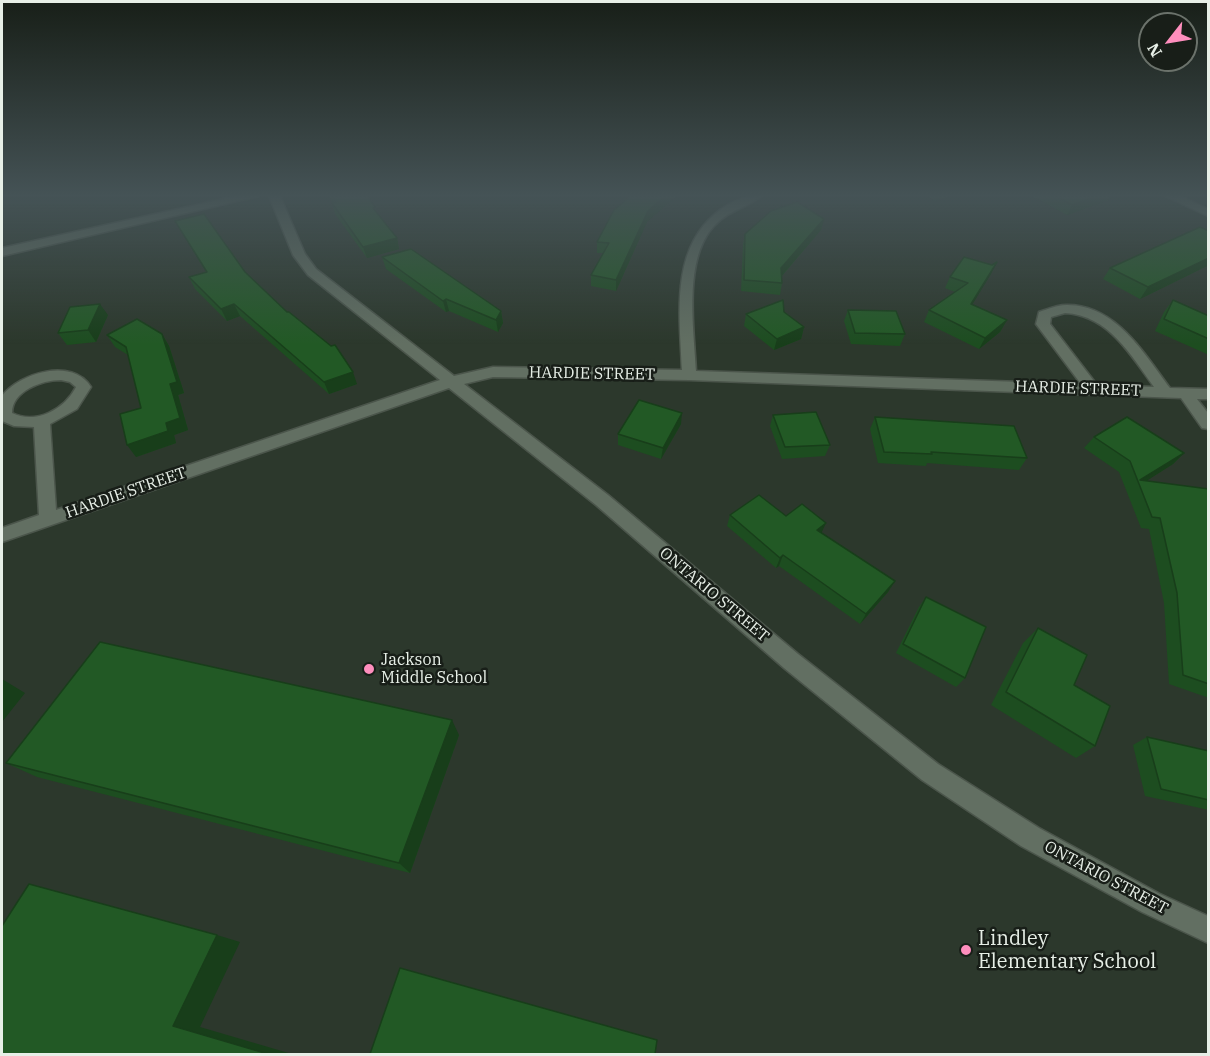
<!DOCTYPE html>
<style>
body{margin:0}
#map{position:relative;width:1210px;height:1056px;overflow:hidden;background:#2c382c;font-family:"IBM Plex Serif",serif}
canvas{display:block}
.frame{position:absolute;inset:0;border:3px solid #e7efe7;pointer-events:none}
.north{position:absolute;left:1138px;top:12px;width:60px;height:60px;box-sizing:border-box;background:#181e18;border:2px solid #6b726b;border-radius:50%;rotate:239deg;font-size:16px;font-weight:700;line-height:24px;text-align:center;color:#e7efe7}
.north::after{content:'';display:block;margin:auto;width:21px;height:27px;background:#fe8ebd;clip-path:polygon(50% 0,100% 100%,50% 72%,0 100%)}
</style>
<div id="map">
<canvas width="1210" height="1056"></canvas>
<div class="frame"></div>
<div class="north">N</div>
</div>
<script>
const g = document.querySelector('canvas').getContext('2d');
g.lineJoin = 'round';
function stroke(path, color, width, dash) {
  g.strokeStyle = color;
  g.lineWidth = width;
  g.lineCap = dash ? 'butt' : 'round';
  g.setLineDash(dash || []);
  g.stroke(path);
}
function paint(path, color) {
  g.fillStyle = color;
  g.fill(path, 'evenodd');
}
function drawText(font, color, halo, rows, align = 'center') {
  g.font = font + ' "IBM Plex Serif",serif';
  g.lineWidth = 5;
  g.setLineDash([]);
  g.textBaseline = 'middle';
  g.strokeStyle = halo;
  g.fillStyle = color;
  for (const [text, x, y, turn = 0] of rows) {
    g.save();
    g.translate(x, y);
    g.rotate((+turn || 0) * Math.PI / 180);
    g.textAlign = isNaN(turn) ? turn : align;
    if (halo) g.strokeText(text, 0, 0);
    g.fillText(text, 0, 0);
    g.restore();
  }
}
const minor = new Path2D(`
 M237 196H259L2 256V248Z
 M269 196H280L305 254 316 269 454 376 493 367 682 370C680 317 670 252 715 214 729 202 743 196 761 196 747 208 730 209 714 226 683 259 694 329 696 371L1081 384 1036 324 1039 312C1048 309 1057 305 1066 305 1115 304 1144 353 1170 388L1208 389V399H1197L1208 413V429L1202 428 1181 398 689 380 493 377 464 384 608 495 798 654 938 764 1039 828 1160 894 1208 916V943L1142 912 1021 846 922 780 784 668 596 505 449 388 2 542V528L39 515 34 427 14 426 2 421V396C20 373 72 357 91 387L77 409 50 424 56 510 440 380 308 275 293 255ZM1065 313C1108 315 1131 355 1154 387L1097 385 1050 324 1051 317ZM61 380 70 382 76 387C65 409 36 425 12 413 12 391 42 380 61 380Z
 M1165 196H1180L1208 209V216Z`);
const wall = new Path2D(`
 M329 196H367L376 212 397 238 399 249 367 258 335 214 332 203H333Z
 M927 196H949L935 201Z
 M1032 196H1110L1108 200 1067 215Z
 M824 219 821 230 782 276V283L780 295 741 291 743 245 745 234Z
 M175 221 245 272 357 384 329 394 240 316 227 321 195 289 189 277 206 272Z
 M647 222 616 291 591 286V275L603 253H597V242Z
 M1209 231V265L1140 299 1103 279 1110 268Z
 M382 257 501 311 503 323 498 332 449 311 446 312 386 269Z
 M991 274 972 304 1007 320 1000 332 979 349 924 322 929 310 955 292 945 288 950 277Z
 M1173 300 1209 316V355L1155 331 1164 312Z
 M848 310 905 334 900 346 851 344 844 321Z
 M746 314 804 327 801 339 774 350 744 326Z
 M108 315 96 342 67 345 58 333Z
 M162 334 169 346 184 393 178 395 188 430 174 435 176 443 136 457 141 408 128 355 115 347 107 335Z
 M773 415 830 445 825 456 782 459 770 426Z
 M875 417 1027 458 1019 470 927 463 926 466 878 463 870 429Z
 M681 424 661 459 618 445V434Z
 M1094 437 1184 453 1173 464 1146 481 1209 489V698L1169 684 1164 603 1149 529 1141 528 1119 472 1084 448Z
 M730 515 786 516 822 533 895 581 888 592 860 624 779 566 776 568 727 526Z
 M926 597 965 678 956 687 896 653 919 607Z
 M1038 628 1074 685 1095 746 1076 758 991 705 1023 643Z
 M459 735 410 873 37 777 6 763Z
 M1147 737 1209 751V810L1145 796 1133 745Z`);
const shadedWall = new Path2D(`
 M665 196H677L647 222 616 291V280L648 211Z
 M937 196H949L935 201Z
 M1096 196H1110L1108 200 1067 215 1072 205Z
 M824 219 821 230 779 279 781 268Z
 M397 238 399 249 367 258 363 247Z
 M1209 258V265L1140 299 1148 287Z
 M997 262 991 274 966 315 971 304Z
 M446 299 449 311 446 312 443 301Z
 M100 304 108 315 96 342 88 330Z
 M234 304 240 316 227 321 221 309Z
 M501 311 503 323 498 332 496 320Z
 M1007 320 1000 332 979 349 985 338Z
 M804 327 801 339 774 350 777 339Z
 M162 334 169 346 184 393 178 395 188 430 174 435 176 443 136 457 127 445 166 423 170 384Z
 M353 372 357 384 329 394 324 382Z
 M682 413 681 424 661 459 663 448Z
 M1184 453 1173 464 1140 485V480Z
 M826 523 821 534 817 530Z
 M783 555 779 566 776 568 780 558Z
 M895 581 888 592 860 624 866 614Z
 M2 679 25 693 2 722Z
 M452 720 459 735 410 873 399 863Z
 M217 935 240 942 200 1027 292 1054H268L173 1026Z`);
const building = new Path2D(`
 M333 196H367L375 207 373 208 397 238 363 247 332 203 336 202Z
 M631 196H665L648 211 616 280 591 275 609 243 597 242 614 210Z
 M1056 196H1096L1072 205Z
 M797 202 824 219 781 268 782 283 744 280 745 234 771 211Z
 M204 214 245 272 287 312H289L331 346 335 345 353 372 324 382 234 304 221 309 189 277 207 272 175 221Z
 M1200 227 1209 231V258L1148 287 1110 268Z
 M411 249 501 311 496 320 446 299 443 301 382 257Z
 M964 257 992 265 997 262 971 304 1007 320 985 338 929 310 968 283 950 277Z
 M783 300 784 312 804 327 777 339 746 314Z
 M1173 300 1209 316V339L1164 319Z
 M100 304 88 330 58 333 70 307Z
 M848 310 896 311 905 334 855 333Z
 M137 319 162 334 177 382 170 384 180 418 166 423 168 431 127 445 120 414 141 408 126 347 107 335Z
 M639 400 682 413 663 448 618 434Z
 M816 412 830 445 785 447 773 415Z
 M875 417 1014 426 1027 458 931 452 932 454 884 452Z
 M1127 417 1184 453 1140 480 1209 489V684L1183 675 1177 593 1160 518 1152 517 1130 461 1094 437Z
 M759 495 786 516 802 504 826 523 817 530 895 581 866 614 783 555 780 558 730 515Z
 M926 597 986 627 965 678 903 644Z
 M1038 628 1087 655 1074 685 1110 706 1095 746 1006 692Z
 M100 642 452 720 399 863 6 763Z
 M1147 737 1209 751V800L1161 789Z
 M29 884 217 935 173 1026 268 1054H2V926Z
 M400 968 657 1040 655 1054H370Z`);
const markers = [
 [369,669,6,"#fe8ebd"],
 [966,950,6,"#fe8ebd"]
];
const streetNames = [
 ["HARDIE STREET",592,374,1],
 ["HARDIE STREET",1078,389,2],
 ["HARDIE STREET",126,493,-19],
 ["ONTARIO STREET",714,595,40],
 ["ONTARIO STREET",1106,878,28]
];
const poiNames = [
 ["Jackson",381,660],
 ["Middle School",381,678]
];
const nearPoinames = [
 ["Lindley",978,939],
 ["Elementary School",978,962]
];
stroke(minor, '#4b554b', 3);
paint(minor, '#626f62');
paint(wall, '#1d4d20');
paint(shadedWall, '#183e1a');
paint(building, '#225925');
stroke(building, '#183e1a', 1.5);
const sky = g.createLinearGradient(0, 0, 0, 344);
sky.addColorStop(0, '#181f18');
sky.addColorStop(0.57, '#455356');
sky.addColorStop(1, '#45535600');
g.fillStyle = sky;
g.fillRect(0, 0, 1210, 344);
for (const [x, y, r, color] of markers) {
  const dot = new Path2D();
  dot.arc(x, y, r, 0, 2 * Math.PI);
  g.fillStyle = color;
  g.fill(dot);
  stroke(dot, '#181e18', 2);
}
drawText('16px', '#e7efe7', '#181e18', streetNames);
drawText('16px', '#e7efe7', '#181e18', poiNames, 'left');
drawText('20px', '#e7efe7', '#181e18', nearPoinames, 'left');
</script>
